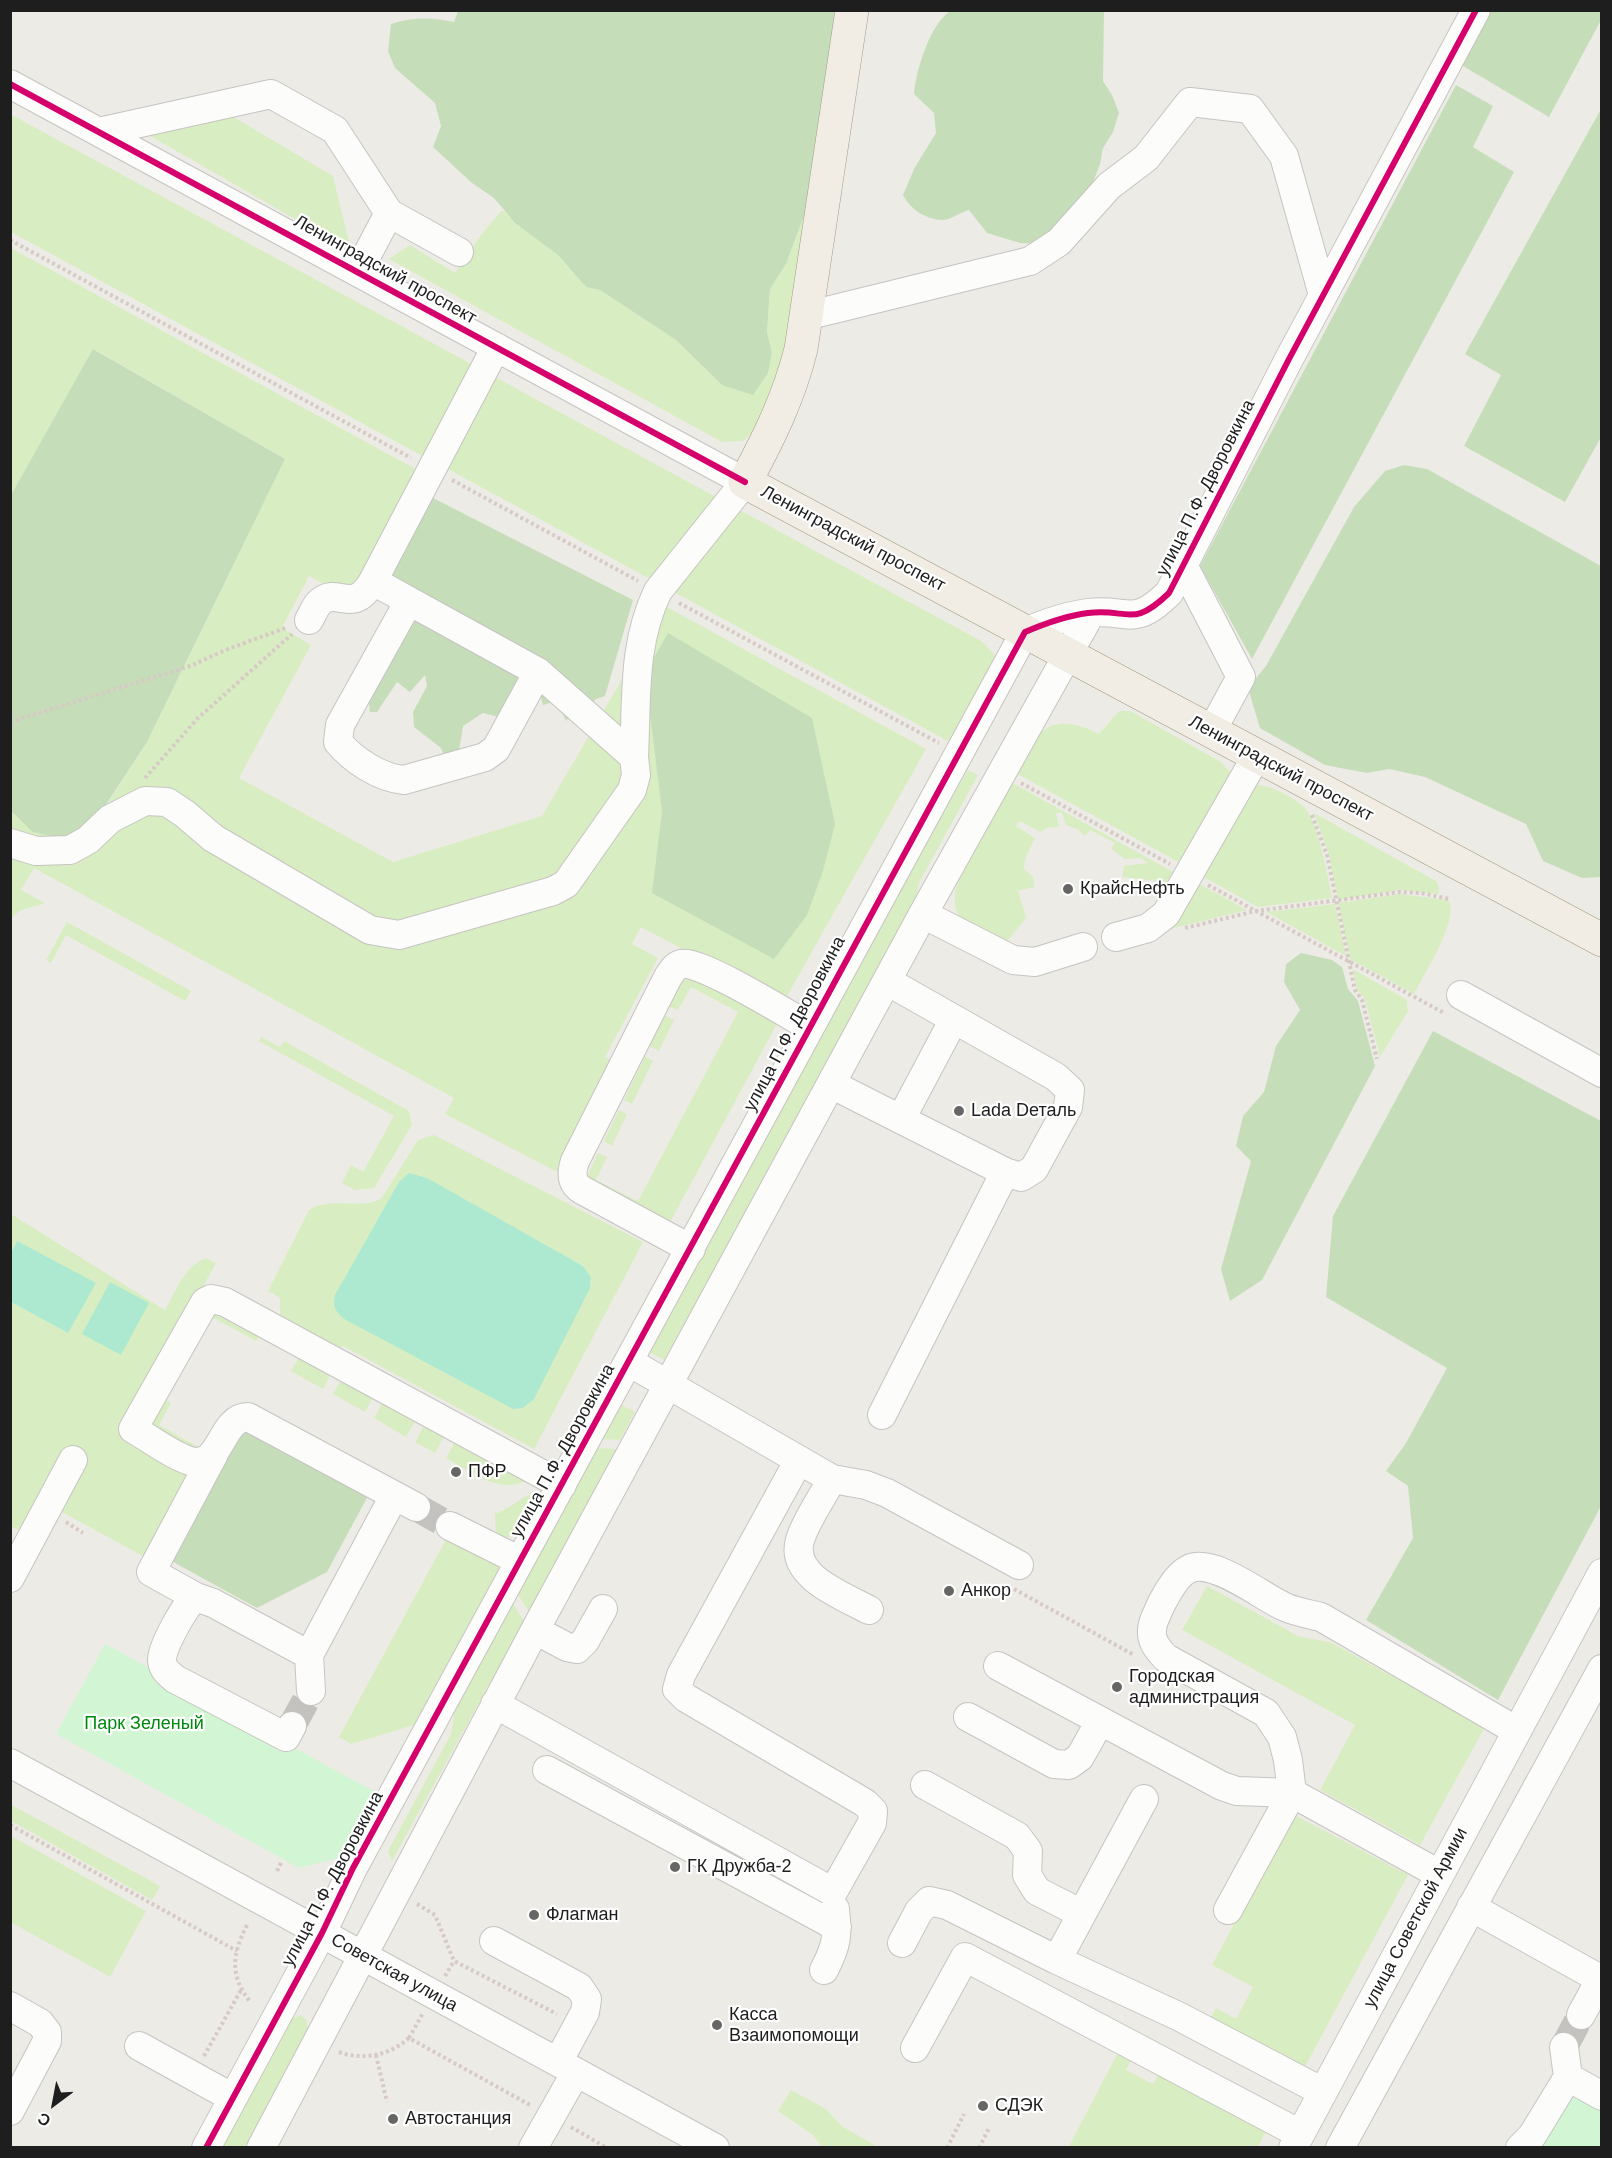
<!DOCTYPE html>
<meta charset="utf-8">
<style>
body{margin:0}
#map{position:relative;width:1612px;height:2158px;overflow:hidden;background:#edebe6;font-family:Arial,sans-serif}
canvas{display:block}
.frame{position:absolute;inset:0;border:12px solid #1e1e1e;pointer-events:none}
.north{position:absolute;left:24px;top:2074px;width:60px;height:60px;-webkit-text-stroke:4px #fff;paint-order:stroke;rotate:212deg;font-size:16px;font-weight:700;line-height:24px;text-align:center;color:#1e1e1e}
.north::after{content:'';display:block;margin:auto;width:21px;height:27px;background:#1e1e1e;clip-path:polygon(50% 0,100% 100%,50% 72%,0 100%)}
</style>
<div id="map">
<canvas width="1612" height="2158"></canvas>
<div class="frame"></div>
<div class="north">С</div>
</div>
<script>
const g = document.querySelector('canvas').getContext('2d');
g.lineJoin = 'round';
function paint(path, color) {
  g.fillStyle = color;
  g.fill(path, 'evenodd');
}
function stroke(path, color, width, dash) {
  g.strokeStyle = color;
  g.lineWidth = width;
  g.lineCap = dash ? 'butt' : 'round';
  g.setLineDash(dash || []);
  g.stroke(path);
}
function drawText(font, color, halo, rows, align = 'center') {
  g.font = font + ' Arial,sans-serif';
  g.lineWidth = 4.5;
  g.setLineDash([]);
  g.textBaseline = 'middle';
  g.strokeStyle = halo;
  g.fillStyle = color;
  for (const [text, x, y, turn = 0] of rows) {
    g.save();
    g.translate(x, y);
    g.rotate((+turn || 0) * Math.PI / 180);
    g.textAlign = isNaN(turn) ? turn : align;
    if (halo) g.strokeText(text, 0, 0);
    g.fillText(text, 0, 0);
    g.restore();
  }
}
const grass = new Path2D(`
 M10 114 477 367 428 459 11 232Z
 M232 116 333 176 351 251 145 133Z
 M808 205 780 376 754 431 743 441 722 442 389 259 410 245 455 273 481 235 502 210 558 255 586 287 600 290 676 340 722 385 768 373 772 353 767 332 770 289 786 264Z
 M11 248 421 472 354 600 309 576 282 628 311 645 239 778 393 862 542 816 665 606 926 749 783 1003 641 927 632 944 658 958 605 1057 617 1064 565 1176 445 1114 454 1098 34 868 21 890 45 903 19 911 11 919V811L33 831 95 823 147 742 285 459 94 349 11 495Z
 M495 377 983 642 993 653 997 662 957 746 446 468Z
 M1119 711H1130L1221 762 1230 772V785L1182 864 1014 772C1038 731 1049 709 1099 734Z
 M968 770 978 775 919 883 914 907 664 1360 647 1351 901 885Z
 M1009 781 1173 872 1167 882 1122 877 1124 866 1148 863 1140 858 1125 859 1111 849 1115 843 1090 830 1085 836 1078 829 1066 825 1062 813H1056L1059 827 1047 828 1040 832 1020 821 1016 826 1035 838 1025 859 1024 869 1033 877 1034 887 1018 891 1026 918 1009 939 996 942C970 928 949 922 956 887Z
 M1258 785C1272 786 1295 798 1305 808 1317 820 1329 880 1332 898L1258 907 1200 875 1249 792Z
 M1314 813 1436 881 1439 887V894L1400 890 1338 900 1329 854Z
 M1196 882 1247 910 1170 929Z
 M1400 894 1448 900C1461 917 1423 976 1414 994L1350 959 1338 903Z
 M1335 904 1346 956 1266 912Z
 M67 922 191 991 185 1001 66 935 51 963 46 960Z
 M1353 969 1407 1000 1408 1011 1380 1057 1365 999 1357 989Z
 M693 977 779 1020 668 1226 584 1183 598 1153 607 1157 596 1180 638 1201 738 1012 691 987 678 1010 668 1006 682 981Z
 M664 1015 674 1020 659 1051 649 1046Z
 M261 1037 280 1047 284 1041 409 1111 412 1125 374 1188 355 1190 342 1183 351 1165 363 1172 394 1116 259 1041Z
 M645 1056 653 1061 632 1104 624 1100Z
 M619 1110 627 1114 612 1146 604 1141Z
 M434 1135 643 1242 534 1449 343 1346 328 1356 280 1330V1298L268 1291 309 1210C332 1196 357 1210 381 1199L418 1140ZM418 1174 583 1266 591 1277 590 1288Z
 M11 1214 165 1310C176 1291 184 1266 206 1258L216 1263 127 1426 196 1480 150 1560 42 1501 24 1533 11 1526V1302L68 1333 17 1241 11 1253Z
 M218 1308 261 1332 256 1341 212 1317Z
 M301 1354 332 1372 323 1389 291 1371Z
 M343 1376 375 1393 365 1412 333 1394Z
 M159 1396 171 1403 159 1425 202 1449 196 1454 148 1432Z
 M385 1398 418 1416 406 1437 374 1418Z
 M620 1404 635 1412 620 1440 600 1439Z
 M426 1422 446 1433 435 1453 415 1442Z
 M457 1438 531 1479C499 1496 474 1473 446 1458Z
 M596 1448 617 1449 529 1612 517 1593Z
 M538 1491C527 1510 520 1539 496 1542L495 1514C513 1507 520 1497 538 1491Z
 M450 1532 500 1565 497 1572 414 1725 351 1744 339 1737Z
 M1207 1586 1300 1637 1330 1642 1485 1727 1420 1845 1320 1790 1355 1725 1182 1630Z
 M512 1602 524 1621 392 1861 388 1851 451 1734 455 1708Z
 M10 1804 160 1886 152 1900 11 1821Z
 M1293 1814 1408 1875 1301 2074 1207 2024 1216 2008 1236 2019 1253 1987 1212 1965Z
 M11 1836 146 1911 110 1977 12 1923 11 1924Z
 M301 2015 306 2019 308 2029 245 2147 220 2148 291 2019Z
 M1122 2045 1135 2052 1126 2070 1153 2084 1162 2067 1270 2124 1258 2147 1068 2148Z
 M791 2090 826 2109 843 2127 878 2147H822L813 2135 778 2111Z`);
const forest = new Path2D(`
 M952 10 1104 11 1103 81 1112 95 1119 113 1113 132 1103 148 1100 164 1088 195 1044 244 1020 243 987 233 969 210C960 212 951 220 942 220 925 219 910 209 903 195L915 167 936 133 934 113 914 94C916 71 930 22 952 10Z
 M458 11H835L808 205 786 264 770 289 767 332 772 353 768 373 753 395 722 385 676 340 600 290 586 287 558 255 515 223 494 198 472 183 433 147 441 126 435 103 395 68 388 51 391 24C413 17 432 17 454 22Z
 M1486 11H1601V20L1549 117 1458 63Z
 M1456 85 1493 106 1473 147 1514 172 1252 659 1200 566Z
 M1601 109V437L1565 502 1464 446 1501 375 1465 354Z
 M93 349 285 459 147 742 94 823 60 838 33 832 11 811V495Z
 M1404 465 1427 469 1601 566V877L1582 878 1543 861 1526 824 1425 777 1389 769 1367 773 1325 765 1260 728 1248 688 1266 666 1354 507 1385 471Z
 M433 498 633 600 605 696 596 699 589 707 583 701 566 721 556 701 543 705 540 694 510 720 483 713 463 726 458 757 444 756 441 748 414 727 413 712 427 686 425 675 410 692 397 682 377 712H370L368 695 418 596 388 574 397 547Z
 M668 633 812 718 835 824 823 871 807 915 774 959 652 893 662 811 645 673Z
 M1301 953 1332 960 1342 967 1348 989 1358 1001 1375 1066 1262 1280 1230 1301 1221 1269 1251 1161 1236 1146 1243 1116 1264 1092 1276 1046 1300 1010 1284 982 1286 964Z
 M1433 1031 1601 1121V1506L1498 1700 1366 1620 1413 1538 1408 1486 1386 1471 1406 1443 1447 1368 1326 1297 1333 1216Z
 M245 1430 369 1494 327 1572 257 1608 166 1558 208 1483Z`);
const park = new Path2D(`
 M105 1644 377 1793 342 1857 299 1868 56 1734Z
 M1568 2089 1601 2108V2147L1535 2148Z`);
const pitch = new Path2D(`
 M409 1173 427 1178 583 1266 591 1277 590 1288 534 1399 523 1408 513 1409 346 1320C336 1313 332 1307 335 1295L399 1182Z
 M17 1241 96 1283 68 1333 11 1302V1253Z
 M110 1282 149 1303 121 1355 82 1334Z`);
const minorTunnel = new Path2D(`
 M416 1507 450 1526
 M292 1726 311 1691
 M1564 2047 1581 2015`);
const path = new Path2D(`
 M10 240 411 458
 M452 480 638 581
 M679 603 939 743
 M10 722 190 666 228 649 288 627
 M145 778 197 719 292 634
 M1021 783 1170 864
 M1312 815 1327 855 1355 990 1362 1000 1377 1059
 M1208 885 1444 1013
 M1185 928 1256 911 1400 892 1421 893 1449 899
 M66 1522 83 1533
 M1014 1589 1134 1655
 M10 1825 237 1951
 M277 1871 282 1861
 M417 1904 435 1915 454 1961 557 2014
 M247 1925C232 1955 229 1975 251 2003
 M445 1976 454 1961
 M409 2038 423 2013
 M339 2052C364 2061 390 2055 409 2038L530 2105
 M376 2055 387 2102
 M204 2056 241 1990
 M571 2127 607 2148
 M947 2148 964 2114
 M979 2148 989 2128`);
const minor = new Path2D(`
 M10 84 745 482 658 591C632 644 637 700 634 757
 M99 132 271 94 335 130 389 213 459 252
 M358 272 389 213
 M806 316 1030 261 1059 242 1109 186 1146 158 1190 102 1250 109 1284 156 1323 295
 M1184 567 1241 677 1211 732
 M409 601 538 672
 M309 620C312 615 315 607 319 603 337 585 352 617 373 581
 M10 843 36 851 70 850 88 840 110 819 145 801 167 802 185 814 213 838 370 930 399 935 553 891 566 884 632 790 636 775 634 757 538 672 496 749 485 757 404 780C380 778 353 760 338 742L340 725 409 601 373 581 496 347
 M923 914 1013 960 1035 962 1083 947
 M1116 937 1148 928 1166 914 1256 757
 M1461 995 1602 1073
 M831 1084 1005 1172 1021 1177 1034 1169 1068 1107 1070 1090 1056 1077 887 981
 M901 1119 954 1019
 M691 1249 582 1190C571 1183 571 1173 575 1161L668 977C672 972 674 966 681 964 699 959 789 1015 810 1027
 M629 1362 832 1479 866 1485 887 1493 1019 1565
 M882 1415 1005 1172
 M832 1479C822 1498 806 1520 800 1540 789 1577 844 1596 869 1610
 M416 1507 248 1417C220 1417 222 1470 190 1461 171 1455 151 1439 133 1429L205 1302 211 1299 225 1302 562 1485
 M450 1526 520 1561
 M10 1578 73 1460
 M196 1597 151 1572 214 1454
 M535 1630 567 1647 577 1649 585 1641 603 1609
 M309 1655 311 1691
 M998 1666 1222 1786 1237 1791 1292 1793 1228 1910
 M495 1704 833 1892 872 1823 873 1811 865 1803 686 1698 677 1689 681 1675 799 1460
 M968 1717 1054 1764 1069 1765 1080 1757 1100 1721
 M292 1726 286 1737 175 1679C168 1673 162 1669 162 1659 163 1646 185 1604 196 1597L213 1603 309 1655 394 1496
 M10 1763 715 2148
 M547 1770 837 1927
 M925 1785 1017 1836 1028 1851 1027 1875 1037 1891 1082 1914
 M1439 1874 1292 1793 1288 1760 1282 1737 1266 1713 1166 1658C1153 1645 1148 1635 1155 1618 1161 1603 1175 1575 1189 1569 1213 1557 1262 1597 1285 1607 1296 1612 1309 1614 1321 1617L1517 1731
 M1471 1907 1602 1980
 M494 1941 579 1987 587 1999 585 2012 558 2062
 M902 1943 919 1911 929 1901 947 1905 1057 1960 1178 2016 1323 2092
 M1057 1960 1144 1799
 M824 1970C837 1945 838 1936 835 1909
 M10 2006 40 2023 47 2032V2041L10 2111
 M1581 2015 1600 1980
 M139 2046 233 2098
 M915 2048 965 1957 1300 2134
 M1568 2077 1602 2096
 M206 2148 322 1933 353 1868 1025 632C1046 623 1065 616 1088 613 1129 608 1132 629 1169 593L1289 359 1476 10
 M261 2148 535 1630 923 914 1091 613
 M533 2148 576 2072
 M1293 2148 1602 1573
 M1340 2148 1602 1669
 M1520 2148 1532 2136 1568 2077 1564 2047`);
const major = new Path2D(`
 M852 10 801 349C789 397 769 438 745 482L1602 940`);
const cycleway = new Path2D(`
 M10 84 745 482
 M206 2148 322 1933 353 1868 1025 632C1046 623 1065 616 1088 613 1129 608 1132 629 1169 593L1289 359 1476 10`);
const markers = [
 [1068,889,6,"#666664"],
 [959,1111,6,"#666664"],
 [456,1472,6,"#666664"],
 [949,1591,6,"#666664"],
 [1117,1687,6,"#666664"],
 [675,1867,6,"#666664"],
 [534,1915,6,"#666664"],
 [717,2025,6,"#666664"],
 [983,2106,6,"#666664"],
 [393,2119,6,"#666664"]
];
const streetNames = [
 ["Ленинградский проспект",385,270,29],
 ["улица П.Ф. Дворовкина",1206,488,-63],
 ["Ленинградский проспект",853,539,28],
 ["Ленинградский проспект",1281,769,28],
 ["улица П.Ф. Дворовкина",795,1024,-62],
 ["улица П.Ф. Дворовкина",563,1451,-61],
 ["улица П.Ф. Дворовкина",333,1879,-62],
 ["улица Советской Армии",1416,1918,-62],
 ["Советская улица",394,1973,29]
];
const poiNames = [
 ["КрайсНефть",1080,889],
 ["Lada Dеталь",971,1111],
 ["ПФР",468,1472],
 ["Анкор",961,1591],
 ["Городская",1129,1677],
 ["администрация",1129,1698],
 ["ГК Дружба-2",687,1867],
 ["Флагман",546,1915],
 ["Касса",729,2015],
 ["Взаимопомощи",729,2036],
 ["СДЭК",995,2106],
 ["Автостанция",405,2119]
];
const parkNames = [
 ["Парк Зеленый",144,1724]
];
paint(grass, '#d8eec2');
paint(forest, '#c5deb9');
paint(park, '#d2f6d3');
paint(pitch, '#ade9d1');
stroke(minorTunnel, '#c4c2be', 28, [28, 14]);
stroke(minor, '#c5c4c2', 30);
stroke(major, '#a39a83', 34);
stroke(path, '#d7c9c5', 4, [3, 3]);
stroke(minor, '#fcfcfb', 28);
stroke(major, '#f1ece4', 33);
stroke(cycleway, '#d6006c', 6);
for (const [x, y, r, color] of markers) {
  const dot = new Path2D();
  dot.arc(x, y, r, 0, 2 * Math.PI);
  g.fillStyle = color;
  g.fill(dot);
  stroke(dot, '#fff', 2);
}
drawText('18px', '#1e1e1e', '#fff', streetNames);
drawText('18px', '#1e1e1e', '#fff', poiNames, 'left');
drawText('18px', '#00890f', '#fff', parkNames);
</script>
